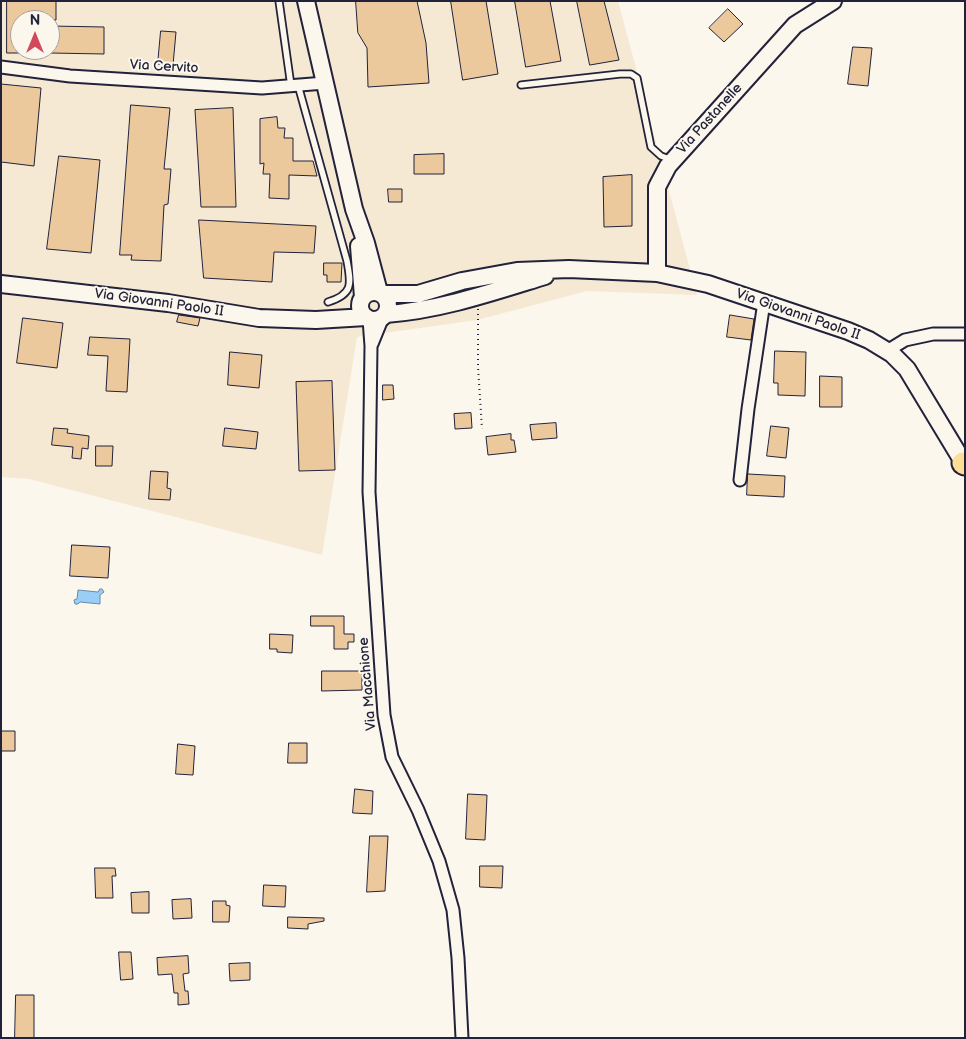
<!DOCTYPE html>
<style>
body{margin:0}
#map{position:relative;width:966px;height:1039px;overflow:hidden;background:#fbf7ec;font-family:"Balsamiq Sans",sans-serif}
canvas{display:block}
.frame{position:absolute;inset:0;border:2px solid #22223b;pointer-events:none}
.north{position:absolute;left:10px;top:10px;width:50px;height:50px;box-sizing:border-box;background:#fbf7ec;border:1px solid #a4a2a5;border-radius:50%;rotate:0deg;font-size:14px;font-weight:700;line-height:20px;text-align:center;color:#22223b}
.north::after{content:'';display:block;margin:auto;width:18px;height:22px;background:#d1495b;clip-path:polygon(50% 0,100% 100%,50% 72%,0 100%)}
</style>
<div id="map">
<canvas width="966" height="1039"></canvas>
<div class="frame"></div>
<div class="north">N</div>
</div>
<script>
const g = document.querySelector('canvas').getContext('2d');
g.lineJoin = 'round';
function paint(path, color) {
  g.fillStyle = color;
  g.fill(path, 'evenodd');
}
function stroke(path, color, width, dash) {
  g.strokeStyle = color;
  g.lineWidth = width;
  g.lineCap = dash ? 'butt' : 'round';
  g.setLineDash(dash || []);
  g.stroke(path);
}
function drawText(font, color, halo, rows, align = 'center') {
  g.font = font + ' "Balsamiq Sans",sans-serif';
  g.lineWidth = 4;
  g.setLineDash([]);
  g.textBaseline = 'middle';
  g.strokeStyle = halo;
  g.fillStyle = color;
  for (const [text, x, y, turn = 0] of rows) {
    g.save();
    g.translate(x, y);
    g.rotate((+turn || 0) * Math.PI / 180);
    g.textAlign = isNaN(turn) ? turn : align;
    if (halo) g.strokeText(text, 0, 0);
    g.fillText(text, 0, 0);
    g.restore();
  }
}
const built = new Path2D(`
 M1 1H618L697 295 587 291 477 320 357 337 322 555 29 479 1 477ZM20 20H50V50H20Z`);
const water = new Path2D(`
 M100 589H102L104 592 100 595V604L80 602 78 604H75L74 600 77 599 78 590 98 592Z`);
const building = new Path2D(`
 M7 1H56V20H20V53H7Z
 M356 1H417L426 43 429 83 368 87 367 48 358 33Z
 M451 1H486L498 74 463 80Z
 M515 1H550L561 61 526 67Z
 M577 1H604L619 60 590 65Z
 M728 9 743 24 724 42 709 28Z
 M50 26 104 27V54L50 53Z
 M161 31 176 32 173 65 158 64Z
 M853 47 872 48 868 86 848 84Z
 M1 84 41 88 34 166 1 162Z
 M131 105 170 108 164 169H171L168 204 164 205 161 261 131 260 132 255H120Z
 M233 108 236 207H201L195 110Z
 M277 117 278 128H285L284 138H293V161H313L317 176 289 175V199L269 198 270 174H263L264 163 260 164V119Z
 M444 154V174H414V155Z
 M59 156 100 160 91 253 47 249Z
 M632 175V226L604 227 603 177Z
 M388 189H402V202H389Z
 M199 220 316 226 314 253 274 252 272 282 204 278Z
 M324 263H342L341 282H327V275H324Z
 M179 315 200 318 198 326 177 322Z
 M730 315 754 319 751 340 727 337Z
 M23 318 63 323 57 368 17 363Z
 M90 337 130 339 127 392 106 391 108 356 88 355Z
 M775 351 806 352 805 396 778 395V383H774Z
 M230 352 262 355 259 388 228 385Z
 M820 376 842 377V407H820Z
 M332 381 335 470 299 471 296 382Z
 M383 385H393L394 399 383 400Z
 M471 413 472 428 455 429 454 414Z
 M556 423 557 438 532 440 530 425Z
 M771 426 789 428 786 458 767 456Z
 M54 428 68 429 67 433 89 436 88 449 82 448 81 459 72 458 73 447 52 445Z
 M225 428 258 432 256 449 223 446Z
 M511 434V440H514L516 452 488 455 486 437Z
 M96 446H113L112 466H96Z
 M151 471 168 472 167 488 171 489 170 500 149 499Z
 M748 474 785 476 784 497 747 495Z
 M72 545 110 547 108 578 70 576Z
 M311 616H344V634H354V642H348V649H334V626H311Z
 M270 634 293 635 292 653 277 652V649H270Z
 M322 671H362V690L322 691Z
 M1 731H15V751H1Z
 M289 743H307V763H288Z
 M178 744 195 746 193 775 176 774Z
 M355 789 373 791 372 814 353 813Z
 M468 794 487 795 485 840 466 839Z
 M370 836H388L385 891 367 892Z
 M480 866H503L502 888 480 887Z
 M95 868H115L116 876H112L113 898H96Z
 M264 885 286 886 285 907 263 906Z
 M149 892V913H132L131 893Z
 M191 899 192 918 173 919 172 900Z
 M213 901H226V905L230 906 229 922H213Z
 M288 917 324 918V921L308 924V929L288 928Z
 M119 952H131L133 979 121 980Z
 M188 956 189 973 183 974 185 991H188L189 1004 178 1005V993H174L172 974 158 975 157 958Z
 M250 963V980L230 981 229 964Z
 M16 995H34V1038H15Z`);
const path = new Path2D(`
 M478 309V367L482 429`);
const lane = new Path2D(`
 M279 1 291 86
 M298 85 347 261C351 283 354 294 328 302
 M521 85 620 74H631L637 78 651 147 661 156 672 160`);
const street = new Path2D(`
 M1 67 70 76 262 88 325 83
 M369 319 371 346 369 492 384 715 392 757 418 810 439 861 453 910 458 958 462 1038
 M372 344 383 317
 M887 351 905 340 933 334H965
 M740 480 748 409 764 302`);
const secondary = new Path2D(`
 M306 1 354 209 366 243 379 292
 M359 246 363 297
 M657 273V187L668 166 795 25 833 1
 M1 284 168 303 259 318 316 320 366 317
 M360 306a14 14 0 1 1 28 0a14 14 0 1 1-28 0Z
 M383 294H418L462 281 517 271 569 269 657 273 708 284 848 331 869 340 892 354 907 369 965 465
 M386 314C441 310 493 292 545 276`);
const highway = new Path2D(`
 M963 463 965 464`);
const streetNames = [
 ["Via Cervito",164,67,3],
 ["Via Pastanelle",710,119,-48],
 ["Via Giovanni Paolo II",159,303,8],
 ["Via Giovanni Paolo II",798,315,19],
 ["Via Macchione",368,684,-95]
];
paint(built, '#f6e9d4');
paint(water, '#99cef7');
stroke(water, '#6989ac', 1);
paint(building, '#ecc89d');
stroke(building, '#22223b', 1);
stroke(lane, '#22223b', 9);
stroke(street, '#22223b', 15);
stroke(secondary, '#22223b', 20);
stroke(highway, '#22223b', 25);
stroke(path, '#22223b', 2, [1, 4]);
stroke(lane, '#fbf7ec', 5.5);
stroke(street, '#fbf7ec', 11);
stroke(secondary, '#fbf7ec', 16);
stroke(highway, '#fedd96', 21);
drawText('14px', '#22223b', '#fbf7ec', streetNames);
</script>
